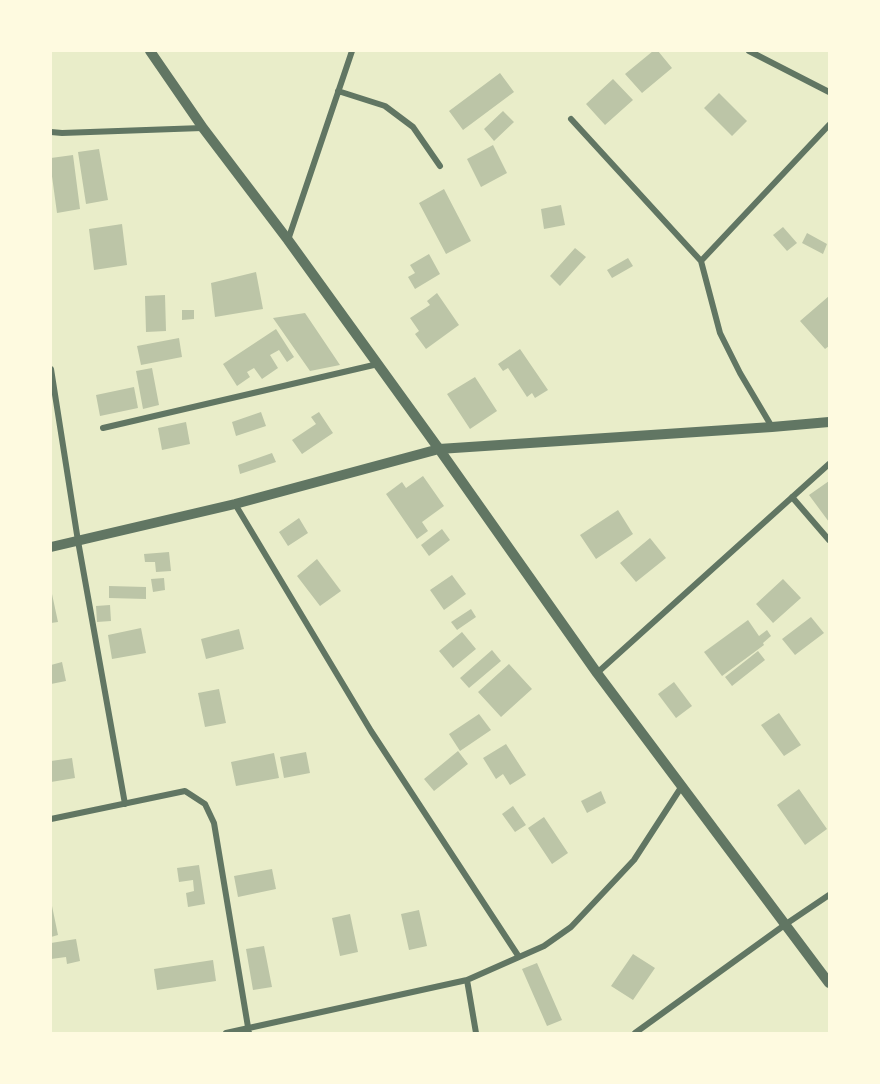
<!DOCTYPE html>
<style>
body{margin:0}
#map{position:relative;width:880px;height:1084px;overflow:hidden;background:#e9edc9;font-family:"Alegreya Sans",sans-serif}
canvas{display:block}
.frame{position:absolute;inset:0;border:52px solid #fefae0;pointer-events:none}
</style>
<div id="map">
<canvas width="880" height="1084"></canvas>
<div class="frame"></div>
</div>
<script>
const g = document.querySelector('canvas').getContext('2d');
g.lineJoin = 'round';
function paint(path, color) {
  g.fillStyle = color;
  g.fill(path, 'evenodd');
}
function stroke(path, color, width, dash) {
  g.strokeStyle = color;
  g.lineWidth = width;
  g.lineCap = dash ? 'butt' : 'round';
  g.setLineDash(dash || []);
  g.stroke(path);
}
const building = new Path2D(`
 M653 51H658L672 68 642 93 625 74Z
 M500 73 514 92 463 130 449 111Z
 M613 79 633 100 605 125 586 104Z
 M719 93 747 121 732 136 704 108Z
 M503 111 514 122 494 141 484 129Z
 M493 145 507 173 481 187 467 159Z
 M99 149 108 200 86 204 78 152Z
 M73 155 80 209 57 213 51 169V158Z
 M444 189 471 241 446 254 419 203Z
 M561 205 565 225 544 229 541 209Z
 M122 224 127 265 94 270 89 229Z
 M783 227 797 243 787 251 773 235Z
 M807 233 827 244 823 254 802 243Z
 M575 248 586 257 560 286 550 276Z
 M429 254 440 274 415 289 408 277 415 273 410 265Z
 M628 258 633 266 612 278 607 270Z
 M256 272 263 309 215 317 211 283Z
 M437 293 459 325 426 349 415 334 419 331 410 318 430 305 427 301Z
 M165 295 166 331 146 332 145 296Z
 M829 296V346L825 349 800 321Z
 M182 310H194V319L182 320Z
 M305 313 340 365 310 371 273 318Z
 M276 329 294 357 287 362 279 350 270 355 278 368 262 379 254 368 247 372 250 377 237 386 223 364Z
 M179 338 182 357 141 365 137 346Z
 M520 349 548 390 535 398 532 393 527 397 508 368 503 371 498 364Z
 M152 368 159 405 143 409 136 371Z
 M475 377 497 411 470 429 447 394Z
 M134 387 138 408 100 416 96 395Z
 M261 412 266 426 236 436 232 422Z
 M319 412 333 433 302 454 292 440 316 424 311 417Z
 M186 422 190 444 162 450 158 428Z
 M272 453 276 462 240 474 238 465Z
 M423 476 444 506 422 522 428 531 417 539 386 494 402 482 406 488Z
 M829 481V522L809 495Z
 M618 510 633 534 596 559 580 535Z
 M299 518 308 533 288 546 279 532Z
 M442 529 450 540 429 556 421 545Z
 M650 538 666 558 636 582 620 563Z
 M169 552 171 571 156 572 155 562H145L144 554Z
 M317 559 341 591 320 606 297 576Z
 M452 575 466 594 444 610 430 590Z
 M164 578 165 590 153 592 151 579Z
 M783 579 801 598 773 623 756 604Z
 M109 586 146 587V599L109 598Z
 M51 594H52L58 622 51 623Z
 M110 605 111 621 97 622 96 606Z
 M471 609 476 617 457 630 451 622Z
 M811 617 824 633 795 655 782 639Z
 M748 620 759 636 767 630 771 636 763 643 764 645 722 676 704 652Z
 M141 628 146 653 112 659 108 635Z
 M239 629 244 649 206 659 201 639Z
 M462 632 476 649 453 668 439 651Z
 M492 650 501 661 469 688 460 678Z
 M758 651 765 660 732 686 725 677Z
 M62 662 66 681 51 684V665Z
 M509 664 532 689 501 717 478 692Z
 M674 682 692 706 676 718 658 694Z
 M219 689 226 723 205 727 198 693Z
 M779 713 801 745 784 756 761 725Z
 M479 714 491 730 460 751 449 734Z
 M506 744 526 775 510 785 503 774 496 779 483 758Z
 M458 751 468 764 434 791 424 779Z
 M306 752 310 773 284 778 280 757Z
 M274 753 279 778 236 786 231 762Z
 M72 758 75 778 51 782V761Z
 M799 789 827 829 805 845 777 805Z
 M601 791 606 803 587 813 581 801Z
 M513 806 526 825 515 832 502 814Z
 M544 817 568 853 552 864 528 828Z
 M199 865 205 904 188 907 186 893 194 891 193 880 179 882 177 868Z
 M272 869 276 889 238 897 234 876Z
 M52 906 58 935 51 937V907Z
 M419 910 427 946 409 950 401 914Z
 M350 914 358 952 340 956 332 918Z
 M76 939 80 961 67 964 66 957 51 959V943Z
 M264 946 272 987 253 990 246 949Z
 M633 954 655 968 633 1000 611 986Z
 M213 960 216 981 157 990 154 969Z
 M537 963 562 1020 547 1026 522 969Z`);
const minor = new Path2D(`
 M749 51 829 92
 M338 91 385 106 413 127 440 166
 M571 119 701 261 720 333 740 373 772 427
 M51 132 62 133 202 128
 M288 240 352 51
 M701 261 829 125
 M51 369 78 541 125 804
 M103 428 378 364
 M792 497 829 540
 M235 504 371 731 519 957
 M597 673 829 464
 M51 819 185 791 205 804 214 823 249 1033
 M467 980 476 1033
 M226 1033 467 980 544 946 571 927 634 860 682 786
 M635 1033 786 924 829 895`);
const tertiary = new Path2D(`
 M150 51 203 128 288 240 439 449 597 673 829 983
 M51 547 235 504 439 449 772 427 829 422`);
paint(building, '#bcc5a7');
stroke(minor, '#617663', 6);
stroke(tertiary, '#617663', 10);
</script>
